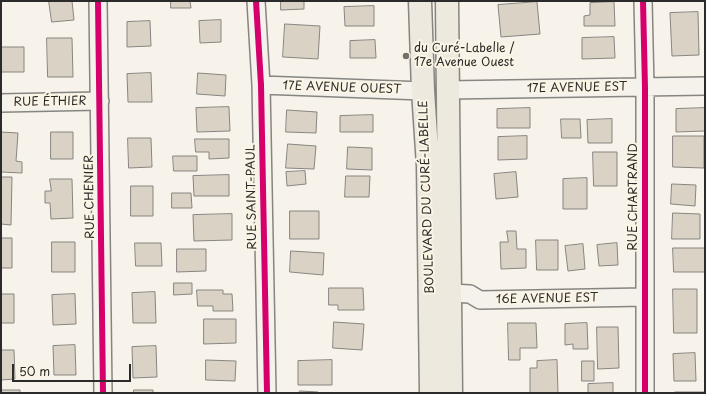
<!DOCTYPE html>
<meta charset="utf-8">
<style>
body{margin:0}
#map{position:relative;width:706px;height:394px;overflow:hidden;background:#f7f3ea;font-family:"Playpen Sans",sans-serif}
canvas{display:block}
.frame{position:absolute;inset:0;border:2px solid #2b2b2b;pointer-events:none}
.scale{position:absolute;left:12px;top:364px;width:119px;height:18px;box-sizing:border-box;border:2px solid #2b2b2b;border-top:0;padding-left:5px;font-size:12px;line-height:14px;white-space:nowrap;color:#2b2b2b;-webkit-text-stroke:3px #fcf5e5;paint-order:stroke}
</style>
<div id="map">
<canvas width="706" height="394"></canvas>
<div class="frame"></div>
<div class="scale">50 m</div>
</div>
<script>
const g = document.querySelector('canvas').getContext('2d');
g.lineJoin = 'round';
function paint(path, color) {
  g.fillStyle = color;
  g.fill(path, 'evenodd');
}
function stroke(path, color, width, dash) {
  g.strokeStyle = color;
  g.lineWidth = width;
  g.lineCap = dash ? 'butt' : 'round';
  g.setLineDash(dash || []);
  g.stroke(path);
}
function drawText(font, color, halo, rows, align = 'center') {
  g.font = font + ' "Playpen Sans",sans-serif';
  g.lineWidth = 4;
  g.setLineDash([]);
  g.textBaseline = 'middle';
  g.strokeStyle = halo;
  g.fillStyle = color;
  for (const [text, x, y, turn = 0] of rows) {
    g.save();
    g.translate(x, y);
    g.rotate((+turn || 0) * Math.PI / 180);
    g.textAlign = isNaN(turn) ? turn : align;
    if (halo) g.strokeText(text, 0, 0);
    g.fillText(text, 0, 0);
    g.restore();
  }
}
const building = new Path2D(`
 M49 1H72L74 20 52 22Z
 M171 1H190L191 8H171Z
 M281 1H304V9L281 10Z
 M537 2 540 34 501 37 498 5Z
 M614 2 615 26H584V16L590 15V3Z
 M374 6V26H345L344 7Z
 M698 12 699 55 672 56 670 13Z
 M221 20V42L200 43 199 21Z
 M150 21 151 46 127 47V22Z
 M285 24 320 26 318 59 283 57Z
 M614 37 615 58 582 59V38Z
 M47 38H72L73 77H48Z
 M375 40 376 58H350V41Z
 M1 47H24V72H1Z
 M151 73 152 102H128L127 74Z
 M198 73 226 75 225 96 197 94Z
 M229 107 230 131 197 132 196 108Z
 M530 108V128H497V109Z
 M705 108V131L676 132V109Z
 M287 110 317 112 316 133 286 132Z
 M373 115V132H340V116Z
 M561 119H580L581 138H562Z
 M612 119V143H588L587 120Z
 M1 132 18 133 16 161 22 162V173L1 172Z
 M51 132H73V159H51Z
 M527 136V159L498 160V137Z
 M673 136H704V168L673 167Z
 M128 138H151L152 167 129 168Z
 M195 139H229V158L209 159V152H196Z
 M288 144 316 146 314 169 286 168Z
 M348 147 372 148V170L347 169Z
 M593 152H617V186H594Z
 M173 156H197V171H174Z
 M305 171 306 184 287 186 286 172Z
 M516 172 518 197 496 199 494 174Z
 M229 175V196H194L193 176Z
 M346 176H370L369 197H345Z
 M1 177H12L11 225 1 224Z
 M587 178V209H563V179Z
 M50 179H72L73 218 51 219 50 203H45V191H51Z
 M672 184 696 185 695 206 671 204Z
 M131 186H153V216H131Z
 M172 193H191L192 208H172Z
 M290 211H319V239H290Z
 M673 213 700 214V239H672Z
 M232 214V240L194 241 193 215Z
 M507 231H516L517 249H526V268L501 269 500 242H508Z
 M1 238H12V268H1Z
 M536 240H558V270H537Z
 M52 242H75V272H52Z
 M135 243H161L162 266H136Z
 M617 243 618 265 599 266 597 245Z
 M583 244 585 269 568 271 565 246Z
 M673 248H705V272H674Z
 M177 249H206V271L177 272Z
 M291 251 324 253 323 275 290 272Z
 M174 283H192V294L174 295Z
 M329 288H363L364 310H338V305H329Z
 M673 289H697V333H674Z
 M197 290H223V294H232L233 311H213V306H198Z
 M155 292 156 323H133L132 293Z
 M1 294H14V323H1Z
 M75 294 76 324 53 325 52 295Z
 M204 319H236V343L204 344Z
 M334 322 364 324 362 350 333 348Z
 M508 323H536L537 348H520V360H509Z
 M587 323 588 349H573V344L565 345V324Z
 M597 327H618L619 368 598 369Z
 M75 345 76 375H54L53 346Z
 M156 346 157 377 133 378 132 347Z
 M1 350H14L15 379 1 380Z
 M695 353 696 381H674L673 354Z
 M206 360 236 361 235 381 206 380Z
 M332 360V385H298V361Z
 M557 360 558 393H530V368H537V361Z
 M582 361H594V381H582Z
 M613 383V393H588V384Z
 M1 390H20V393H1Z
 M134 390H153V393H134Z
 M300 391 318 392V393H299Z
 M675 392H705V393H675Z`);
const minor = new Path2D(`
 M98 1 103 393
 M256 1 261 85 267 393
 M643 1 645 88V393
 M261 85 423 91
 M448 90 705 86
 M1 103 100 101
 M451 293 470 294 480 300 644 297`);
const major = new Path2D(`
 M420 1 423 91 428 166 431 393
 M447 1 451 393`);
const cycleway = new Path2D(`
 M98 1 103 393
 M256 1 261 85 267 393
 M643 1 645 88V393`);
const markers = [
 [406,56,4,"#72716e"]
];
const poiNames = [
 ["du Curé-Labelle /",414,49],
 ["17e Avenue Ouest",414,63]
];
const streetNames = [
 ["17E AVENUE OUEST",342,88,2],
 ["17E AVENUE EST",577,88,-1],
 ["RUE ÉTHIER",50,102,-1],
 ["RUE CHENIER",90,197,-91],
 ["RUE SAINT-PAUL",252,197,-91],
 ["BOULEVARD DU CURÉ-LABELLE",427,197,-92],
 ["RUE CHARTRAND",634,197,-90],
 ["16E AVENUE EST",547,299,-1]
];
paint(building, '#dad3c5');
stroke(building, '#878581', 1);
stroke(minor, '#878581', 20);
stroke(major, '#878581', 25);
stroke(minor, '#f5f2ec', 17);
stroke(major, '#eee9df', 22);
stroke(cycleway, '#d6006c', 6);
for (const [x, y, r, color] of markers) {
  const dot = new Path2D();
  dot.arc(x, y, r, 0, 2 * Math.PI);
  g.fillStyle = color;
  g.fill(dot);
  stroke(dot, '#fcf5e5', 1.5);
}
drawText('12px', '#2b2b2b', '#fcf5e5', poiNames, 'left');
drawText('12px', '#2b2b2b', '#fcf5e5', streetNames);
</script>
